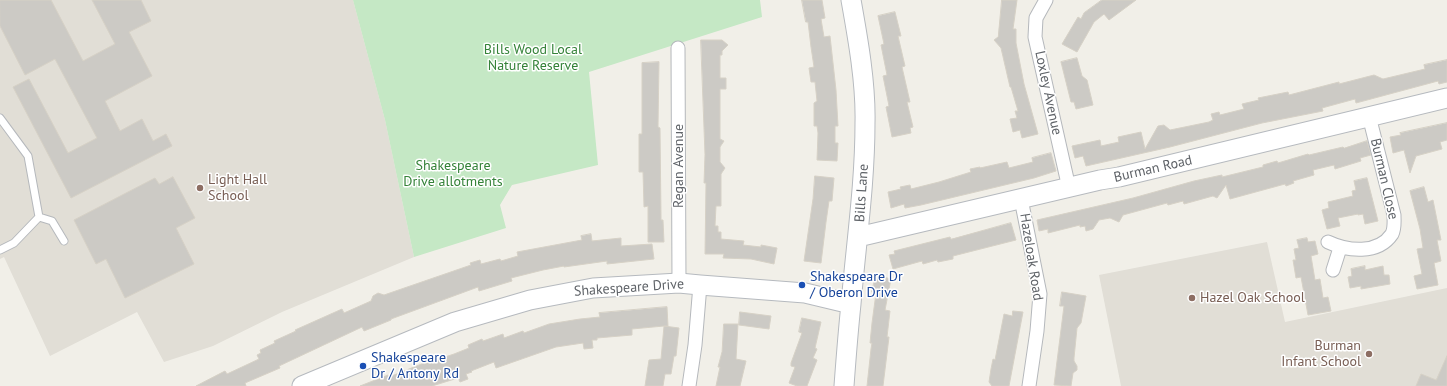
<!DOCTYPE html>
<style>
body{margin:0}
canvas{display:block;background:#f1efe8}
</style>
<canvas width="1447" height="386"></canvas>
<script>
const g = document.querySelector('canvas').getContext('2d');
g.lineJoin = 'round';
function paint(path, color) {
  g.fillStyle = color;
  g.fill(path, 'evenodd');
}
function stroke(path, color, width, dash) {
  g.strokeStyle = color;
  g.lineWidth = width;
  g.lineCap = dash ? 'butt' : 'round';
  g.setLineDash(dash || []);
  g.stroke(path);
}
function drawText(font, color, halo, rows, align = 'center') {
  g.font = font + ' "PT Sans",sans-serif';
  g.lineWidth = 3;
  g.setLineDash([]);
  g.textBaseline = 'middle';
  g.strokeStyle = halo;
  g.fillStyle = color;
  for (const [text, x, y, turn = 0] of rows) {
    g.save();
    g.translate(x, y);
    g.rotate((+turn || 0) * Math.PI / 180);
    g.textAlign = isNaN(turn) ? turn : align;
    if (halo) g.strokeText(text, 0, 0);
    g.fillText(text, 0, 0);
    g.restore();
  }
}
const education = new Path2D(`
 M0 0H353L385 120 414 257 282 312 213 346 164 362 137 312 50 356 4 257 0 259Z
 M1267 242 1285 322 1447 288V386H1121L1099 275Z`);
const green = new Path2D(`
 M353 0H760L762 17 589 72 598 165 512 185 500 205 506 228 414 257 385 120Z`);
const building = new Path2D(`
 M0 0H51L83 61 115 44 92 0H141L151 21 129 32 152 76 105 101 120 131 142 119 153 141 166 134 172 146 71 198 13 87 29 79 68 153 97 138 55 59 25 75 0 26Z
 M802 0H822L825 18 821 19 824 37 830 36 836 90 838 126H835V143H838L837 161 817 160 818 133 817 126H814V103L817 101 815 82H811L809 68 814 67 811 47 808 22H806Z
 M1002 0H1017L1013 29H1016V43L1024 84 1038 134 1022 138 1020 130 1013 132 1010 119 1017 118 1015 111H1018L1011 87H1010L1001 48 994 40 998 37Z
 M1102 0H1136L1109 20 1104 14 1094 22 1077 52 1062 44 1078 17 1081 19 1084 13Z
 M895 12 901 36H898L905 66 902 67 910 102H907L913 127 910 128 911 133 892 137 886 107 889 106 883 76 887 75 881 45 884 44 878 16Z
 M701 40H722L728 45 722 51V55H720V78H726V89H720V139L724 141 720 147V162L725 168 721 174V206H716L715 226H718V232H721V239L744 241 743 245 761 247V245L777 248 774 264 751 259 723 258 724 254H705L706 183H704L705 155Z
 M1077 58 1082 76 1087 80 1093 105 1076 109 1074 102H1071L1061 62Z
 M1447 60V82L1439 84 1438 81 1356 103 1355 99 1322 108 1323 111 1262 123 1170 147 1086 166 1083 156 1075 158 1072 146 1100 140 1101 146 1119 142 1118 137 1141 132 1145 149 1158 126 1164 125 1170 130 1209 122 1213 120 1211 114 1219 112 1220 115 1244 109 1242 104 1259 100 1258 98 1288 92 1289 95 1339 82V84L1374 75 1383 79 1425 69 1424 65Z
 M659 62 658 127 660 128 661 216V220H663L664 242H648V206L644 207 643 172H639V134H642V63Z
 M1447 123V140L1440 142 1442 149 1416 156 1410 173 1404 150 1393 153 1390 137 1401 135 1400 133Z
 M1367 141 1371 155 1360 158 1361 161 1335 169 1334 165 1313 170 1314 175 1293 181 1294 183 1286 186 1285 184 1230 199 1226 185 1217 198 1213 196 1184 204 1183 201 1168 205 1167 203 1123 215 1119 222 1110 218 1099 220 1093 229 1086 231 1085 226 1080 227V225L1048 233V229L1039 231 1037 220 1133 198 1194 181 1222 175V177L1263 167V165L1277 161 1278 163 1308 154 1309 155 1343 147 1344 148Z
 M1051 153 1056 171 1034 178 921 205 905 208 904 204 891 208 888 192 901 189 900 187 910 185 911 189 939 182 971 172 970 169 980 167V168L1007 162 1009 168 1033 162 1032 158Z
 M815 176 834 178 832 201H829L826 222 821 263 804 261 813 199Z
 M173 177 195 218 176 228 194 264 125 298 106 259 96 264 74 220 155 178 159 184Z
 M1367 178 1378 221 1365 224 1363 214 1358 215V214L1338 218 1340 226 1327 229 1322 210 1329 208 1328 202 1353 196 1352 191 1356 190 1354 181Z
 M1424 187 1428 202 1433 200 1441 240H1437L1441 261 1434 263 1438 285 1417 289 1414 276 1422 274 1417 249 1423 248 1420 229 1410 191Z
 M1011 223 1016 240 953 256V259L938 262 937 260 923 264 922 261 893 269 889 255 895 254 894 251 950 237 951 239Z
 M591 234 592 241 621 238V246L652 244 654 259 607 264V261L564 267V266L543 270 511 278 512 281 479 291 478 287 391 319V320L364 331 362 327 279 366 280 368 245 383 246 386H196L225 371 227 374 259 359 257 355 261 353 260 350 275 343 274 341 296 331 295 330 342 309 344 313 371 301 373 296 378 293 384 295 471 265 470 263 480 260 481 264 500 259 501 261 518 256 517 252 582 240 581 236Z
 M1307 238 1308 242 1315 241 1318 254 1311 256 1315 280 1320 279 1323 298 1328 297 1331 311 1308 315 1301 277 1296 278 1293 260H1296L1294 249 1299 248 1297 240Z
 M1365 266V270L1383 266 1384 275H1389L1390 284 1361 289V286L1350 288 1348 277 1352 276 1351 269Z
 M876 275 891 279 885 310 890 311 887 337H889L883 386H867L871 349 872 343H870L872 323 876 293 872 292Z
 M1062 292 1086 296 1081 323 1077 328 1074 358V361L1077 366V370L1073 373 1071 386 1054 385 1064 306H1060Z
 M667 307 668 326H664L679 328 676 356H674L671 374H665L663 386H645L649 360 661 359 664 326 632 329V335L597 338V340H592L593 348 584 349 583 343 556 347 496 368 494 362 471 371 472 372 466 374 468 379 460 382 458 378 432 386H360L388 375 389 377 424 363V364L454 354 469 348 468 345 482 339 483 341 503 334 504 338 523 331 524 333 549 324 580 319 600 317 599 313Z
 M1013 311 1023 312 1009 386H992L989 382 991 369 993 359 995 360 1004 314 1012 316Z
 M740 312 771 316 769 329 739 325Z
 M802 318 821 322 815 348 817 349 813 358 817 360 807 386H797L789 383 795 367 791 366V363L802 333 799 332Z
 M724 324H738L736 359 746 361 740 386H716L720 367H718L722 352Z
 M1447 356V386H1416L1421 374 1436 380Z`);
const lane = new Path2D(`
 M0 118 28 156 39 217 14 243 0 250
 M39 217 52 221 64 241`);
const street = new Path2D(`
 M1046 0 1036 18 1035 37 1069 188
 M678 48 679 283
 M1021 199 1040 294 1037 331 1029 386
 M1328 242C1347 251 1378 255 1392 234 1395 228 1394 221 1394 215L1369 116
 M1333 270 1340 248
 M689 386 695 345 700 285`);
const secondary = new Path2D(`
 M858 237 1100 180 1119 177 1447 98
 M302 386 455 322 530 300 593 288 679 283 700 285 805 293 851 304
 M844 386C846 359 848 332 851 304 856 244 865 184 865 123 866 84 858 39 851 0`);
const markers = [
 [200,188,4,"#8d6e63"],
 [802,285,4,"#1a4fb4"],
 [1192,298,4,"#8d6e63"],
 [1369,354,4,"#8d6e63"],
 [363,366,4,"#1a4fb4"]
];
const parkNames = [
 ["Bills Wood Local",533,50],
 ["Nature Reserve",533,66],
 ["Shakespeare",453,166],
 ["Drive allotments",453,182]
];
const streetNames = [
 ["Loxley Avenue",1048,93,78],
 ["Regan Avenue",679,166,-90],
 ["Burman Road",1153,169,-13],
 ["Burman Close",1384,179,77],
 ["Bills Lane",862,193,-86],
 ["Hazeloak Road",1031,257,81],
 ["Shakespeare Drive",629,288,-4]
];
const educationNames = [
 ["Light Hall",208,180],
 ["School",208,196],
 ["Hazel Oak School",1200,298],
 ["Burman",1361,346,"right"],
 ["Infant School",1361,362,"right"]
];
const transitNames = [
 ["Shakespeare Dr",810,277],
 ["/ Oberon Drive",810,293],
 ["Shakespeare",371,358],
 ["Dr / Antony Rd",371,374]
];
paint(education, '#e1ded6');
paint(green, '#c5e8c5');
paint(building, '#cccac5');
stroke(building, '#d6d1c6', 1);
stroke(lane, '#b5b8bc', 9);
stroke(street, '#b5b8bc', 15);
stroke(secondary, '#b6babf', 21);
stroke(lane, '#fff', 7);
stroke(street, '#fff', 13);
stroke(secondary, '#fff', 19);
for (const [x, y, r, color] of markers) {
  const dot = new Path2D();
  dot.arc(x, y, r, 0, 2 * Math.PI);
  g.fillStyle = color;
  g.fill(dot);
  stroke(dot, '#fff', 1.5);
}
drawText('14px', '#348238', '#fff', parkNames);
drawText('14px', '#5f6368', '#fff', streetNames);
drawText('14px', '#785e54', '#fff', educationNames, 'left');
drawText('14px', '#164399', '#fff', transitNames, 'left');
</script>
